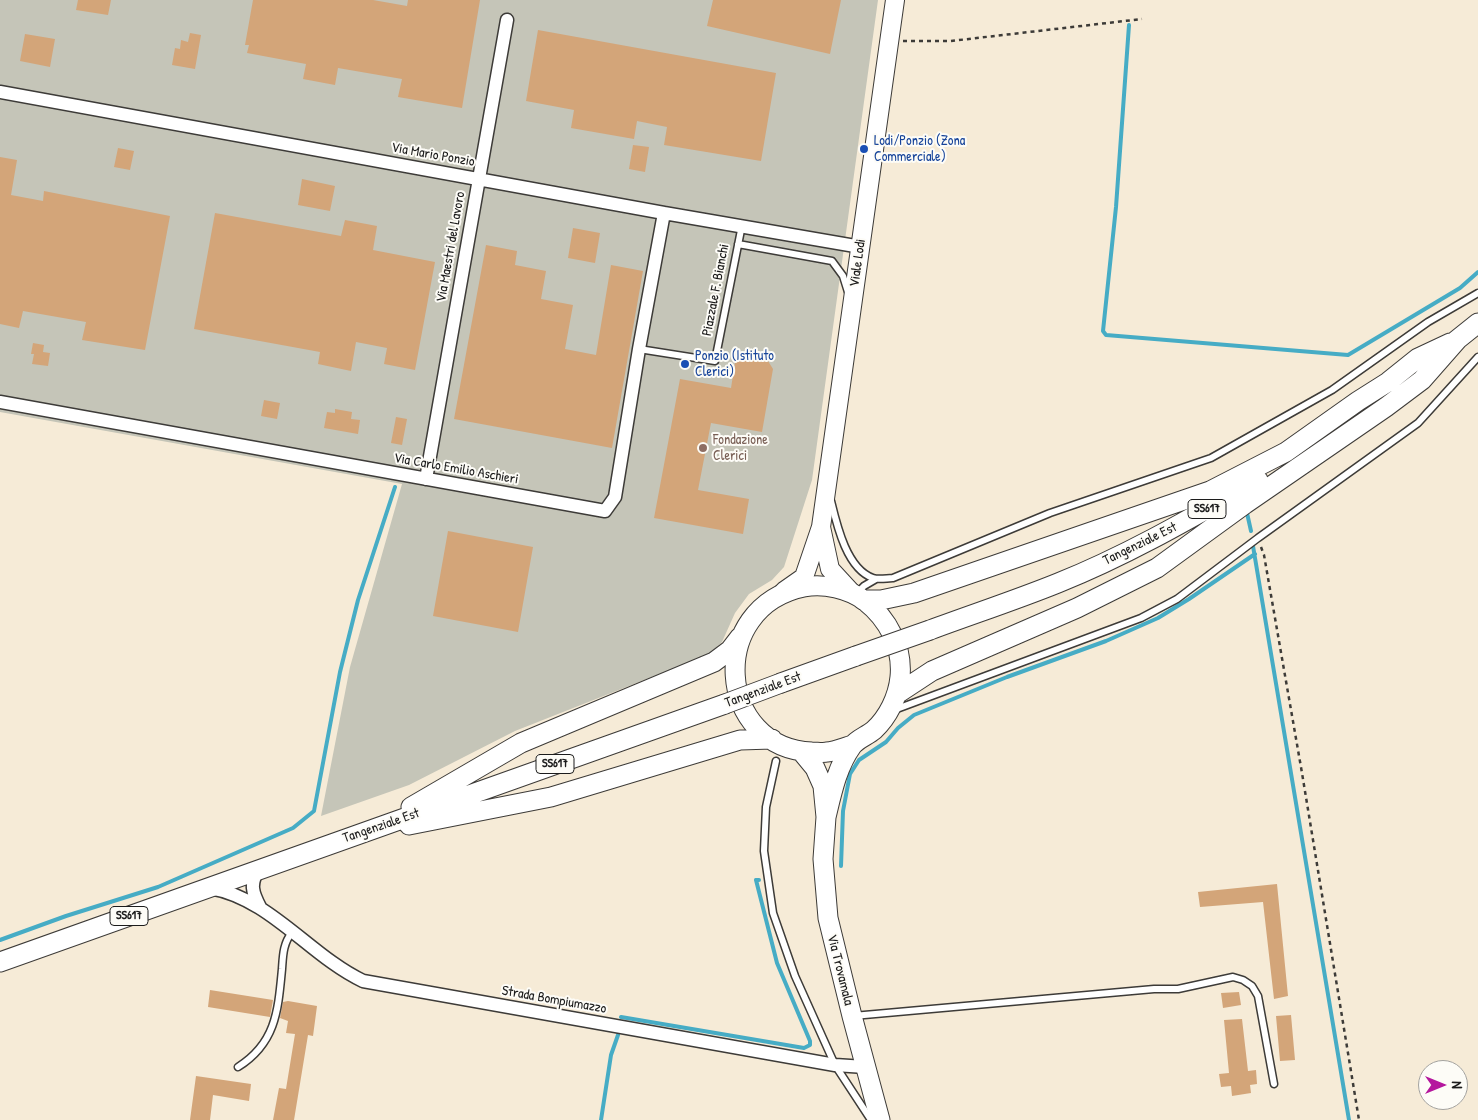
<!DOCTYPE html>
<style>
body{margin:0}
#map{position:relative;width:1478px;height:1120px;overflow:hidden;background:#f6ebd7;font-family:"Patrick Hand",sans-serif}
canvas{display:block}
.north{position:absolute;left:1418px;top:1060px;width:50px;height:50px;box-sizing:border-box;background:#fdfcf7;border:1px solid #a3a29f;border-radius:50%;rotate:90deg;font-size:14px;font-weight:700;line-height:20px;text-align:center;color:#1c1c1c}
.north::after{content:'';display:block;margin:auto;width:18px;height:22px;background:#b5179e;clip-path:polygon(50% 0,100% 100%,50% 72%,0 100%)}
</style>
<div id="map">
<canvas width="1478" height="1120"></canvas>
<div class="north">N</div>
</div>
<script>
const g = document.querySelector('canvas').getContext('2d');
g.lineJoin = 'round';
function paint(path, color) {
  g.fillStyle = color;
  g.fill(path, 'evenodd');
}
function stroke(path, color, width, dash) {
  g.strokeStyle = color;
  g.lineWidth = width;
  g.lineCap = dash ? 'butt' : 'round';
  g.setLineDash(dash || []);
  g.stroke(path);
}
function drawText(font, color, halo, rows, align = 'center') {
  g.font = font + ' "Patrick Hand",sans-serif';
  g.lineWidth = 4;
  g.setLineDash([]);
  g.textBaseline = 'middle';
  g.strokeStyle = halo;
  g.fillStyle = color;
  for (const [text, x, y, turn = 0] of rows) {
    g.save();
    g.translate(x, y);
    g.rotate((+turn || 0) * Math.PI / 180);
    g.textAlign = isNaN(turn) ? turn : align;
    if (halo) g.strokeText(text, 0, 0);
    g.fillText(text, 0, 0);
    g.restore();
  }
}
const industrial = new Path2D(`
 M0 0H878L812 480 784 567 772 580 749 594 735 613 722 642 710 654 515 731 409 785 321 816 350 667 402 484 0 412Z`);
const stream = new Path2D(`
 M1129 25 1116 207 1103 331 1106 335 1348 355 1460 288 1478 272
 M1247 513 1251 531
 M1253 546 1349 1120
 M841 866 843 811 850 774 859 760 886 742 898 728 914 715 1007 677 1106 641 1158 618 1189 599 1255 554
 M0 940 66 916 158 887 293 828 314 811 340 672 358 600 395 487
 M621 1017 804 1048 810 1045V1041L777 963 756 880H759
 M601 1120 611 1055 618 1035`);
const building = new Path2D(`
 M78 0H111L108 15 76 10Z
 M253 0H373L407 6 408 0H480L462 108 398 97 402 79 338 68 335 85 303 79 306 64 247 53 249 45H245Z
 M713 0H841L830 54 707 26Z
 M538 30 776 73 761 161 664 145 667 127 637 121 634 139 571 128 574 110 526 101Z
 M190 33 201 35 195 69 172 65 175 48 180 49 181 40 188 42Z
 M25 34 55 39 50 67 20 61Z
 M633 145 649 147 645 172 629 169Z
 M118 148 134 151 130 170 114 167Z
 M0 157 17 160 11 195 43 201 44 191 170 216 145 350 82 340 86 322 23 311 19 328 0 324Z
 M302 179 335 186 330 211 298 205Z
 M215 213 341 236 345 220 377 226 373 250 435 262 415 370 384 364 387 348 356 342 351 371 318 364 320 352 194 329Z
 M573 228 600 233 595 263 568 258Z
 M486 245 517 251 515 265 546 271 541 299 573 305 565 349 596 355 611 265 643 271 612 448 454 419Z
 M33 343 44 345 43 352 50 353 48 366 32 364 34 354H31Z
 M745 356 768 361 773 369 762 432 711 423 698 490 749 499 743 534 654 518 680 379 731 388 735 363Z
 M264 400 280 403 277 419 261 416Z
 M335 409 352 412 351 419 360 420 358 434 324 428 327 412 335 413Z
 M396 417 407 419 402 445 391 443Z
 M448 531 533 547 518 632 433 616Z
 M1277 884 1288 996 1274 999 1263 902 1200 907 1198 892Z
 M210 990 273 1000 270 1017 208 1007Z
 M1239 992 1241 1005 1223 1008 1221 993Z
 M288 1001 317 1006 313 1036 308 1035 294 1120H273L279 1088 286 1089 295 1034 286 1033 288 1021 280 1018 283 1002Z
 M1291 1015 1295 1060 1280 1061 1276 1016Z
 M1242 1019 1248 1071 1256 1070 1257 1084 1250 1085 1251 1093 1232 1096 1231 1086 1221 1087 1219 1074 1229 1073 1224 1020Z
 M196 1076 251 1084 249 1101 213 1095 210 1120H190Z`);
const path = new Path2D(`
 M903 41H951L1142 19
 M1261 547 1264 555 1302 773 1359 1120`);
const lane = new Path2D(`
 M738 244 832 261 843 276 848 292
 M639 349 715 361 742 225
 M831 501C837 526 847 569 873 578 879 580 887 578 893 578L1050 513 1211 458 1332 390 1428 322 1478 293
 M857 593 864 586 876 579
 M894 710 1141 618 1177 599 1258 538 1418 423 1478 357
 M776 761 766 807 764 851 773 913 795 976 835 1065 871 1120
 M853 1016 1154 989H1178L1233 977 1243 980 1252 986 1258 996 1274 1084
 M238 1067C276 1043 278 1011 282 969 283 955 283 944 292 932`);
const street = new Path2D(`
 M0 92 664 213 861 247
 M0 402 605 511 615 497 639 349 664 213
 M426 479 507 20
 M258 870C250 884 252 892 260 907
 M210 888C270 898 310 956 363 981L835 1065 865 1067`);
const secondary = new Path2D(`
 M821 527 830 569 853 594
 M784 591 804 577 821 527 895 0`);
const primary = new Path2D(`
 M1448 347 1478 323
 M863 600H881L914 593 1210 491 1286 452 1358 401 1388 382 1418 358 1450 343
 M930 630C973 614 1016 600 1058 583 1128 555 1193 517 1258 480
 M781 683 856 656
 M897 694 932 671 1077 608 1157 568 1245 504 1386 407 1422 380 1458 339
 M801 751 815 768 823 786 826 817 823 859 828 918 852 1016 880 1120
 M411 807 521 743 714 662 730 650 740 637
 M826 817C832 792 837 767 852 746 857 739 867 736 874 730 888 717 898 697 900 677 903 647 888 619 865 601 849 589 824 583 804 587 706 607 716 748 812 752 817 752 823 753 827 752 836 751 845 747 853 745
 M409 825 551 797 740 740 772 739
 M0 962 725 704`);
const primaryBridge = new Path2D(`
 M856 656 930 630
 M725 704 781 683`);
const markers = [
 [864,149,5,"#1a4fb4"],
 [685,364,5,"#1a4fb4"],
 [703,448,5,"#8d6e63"]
];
const shields = [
 [1207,509,38],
 [555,764,38],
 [129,916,38]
];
const shieldNames = [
 ["SS617",1207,509],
 ["SS617",555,764],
 ["SS617",129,916]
];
const transitNames = [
 ["Lodi/Ponzio (Zona",874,141],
 ["Commerciale)",874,157],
 ["Ponzio (Istituto",695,356],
 ["Clerici)",695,372]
];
const streetNames = [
 ["Via Mario Ponzio",433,155,10],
 ["Via Maestri del Lavoro",451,247,-80],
 ["Viale Lodi",858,263,-82],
 ["Piazzale F. Bianchi",716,290,-79],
 ["Via Carlo Emilio Aschieri",456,469,10],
 ["Tangenziale Est",1140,544,-26],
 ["Tangenziale Est",763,690,-20],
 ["Tangenziale Est",381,826,-19],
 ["Via Trovamala",840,970,76],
 ["Strada Bompiumazzo",554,1000,10]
];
const educationNames = [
 ["Fondazione",713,440],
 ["Clerici",713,456]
];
paint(industrial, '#c5c5b8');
stroke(stream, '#46acc5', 4);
paint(building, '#d3a579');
stroke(lane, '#3d3b38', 9);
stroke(street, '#3d3b38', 15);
stroke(secondary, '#3d3b38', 20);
stroke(primary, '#3d3b38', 21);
stroke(path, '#3d3b38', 2.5, [4, 4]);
stroke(lane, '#fff', 6);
stroke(street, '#fff', 12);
stroke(secondary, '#fff', 18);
stroke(primary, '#fff', 19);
stroke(primaryBridge, '#3d3b38', 21, []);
stroke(primaryBridge, '#fff', 19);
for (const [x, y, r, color] of markers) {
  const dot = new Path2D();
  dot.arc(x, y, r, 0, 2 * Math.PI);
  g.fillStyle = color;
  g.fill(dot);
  stroke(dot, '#fdfcf7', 2);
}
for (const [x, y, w] of shields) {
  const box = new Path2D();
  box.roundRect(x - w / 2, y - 9.5, w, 19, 4);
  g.fillStyle = '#fdfcf7';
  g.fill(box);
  stroke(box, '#1c1c1c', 1);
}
drawText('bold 12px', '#1c1c1c', null, shieldNames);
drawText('14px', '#164399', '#fdfcf7', transitNames, 'left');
drawText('14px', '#1c1c1c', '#fdfcf7', streetNames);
drawText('14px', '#785e54', '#fdfcf7', educationNames, 'left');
</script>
